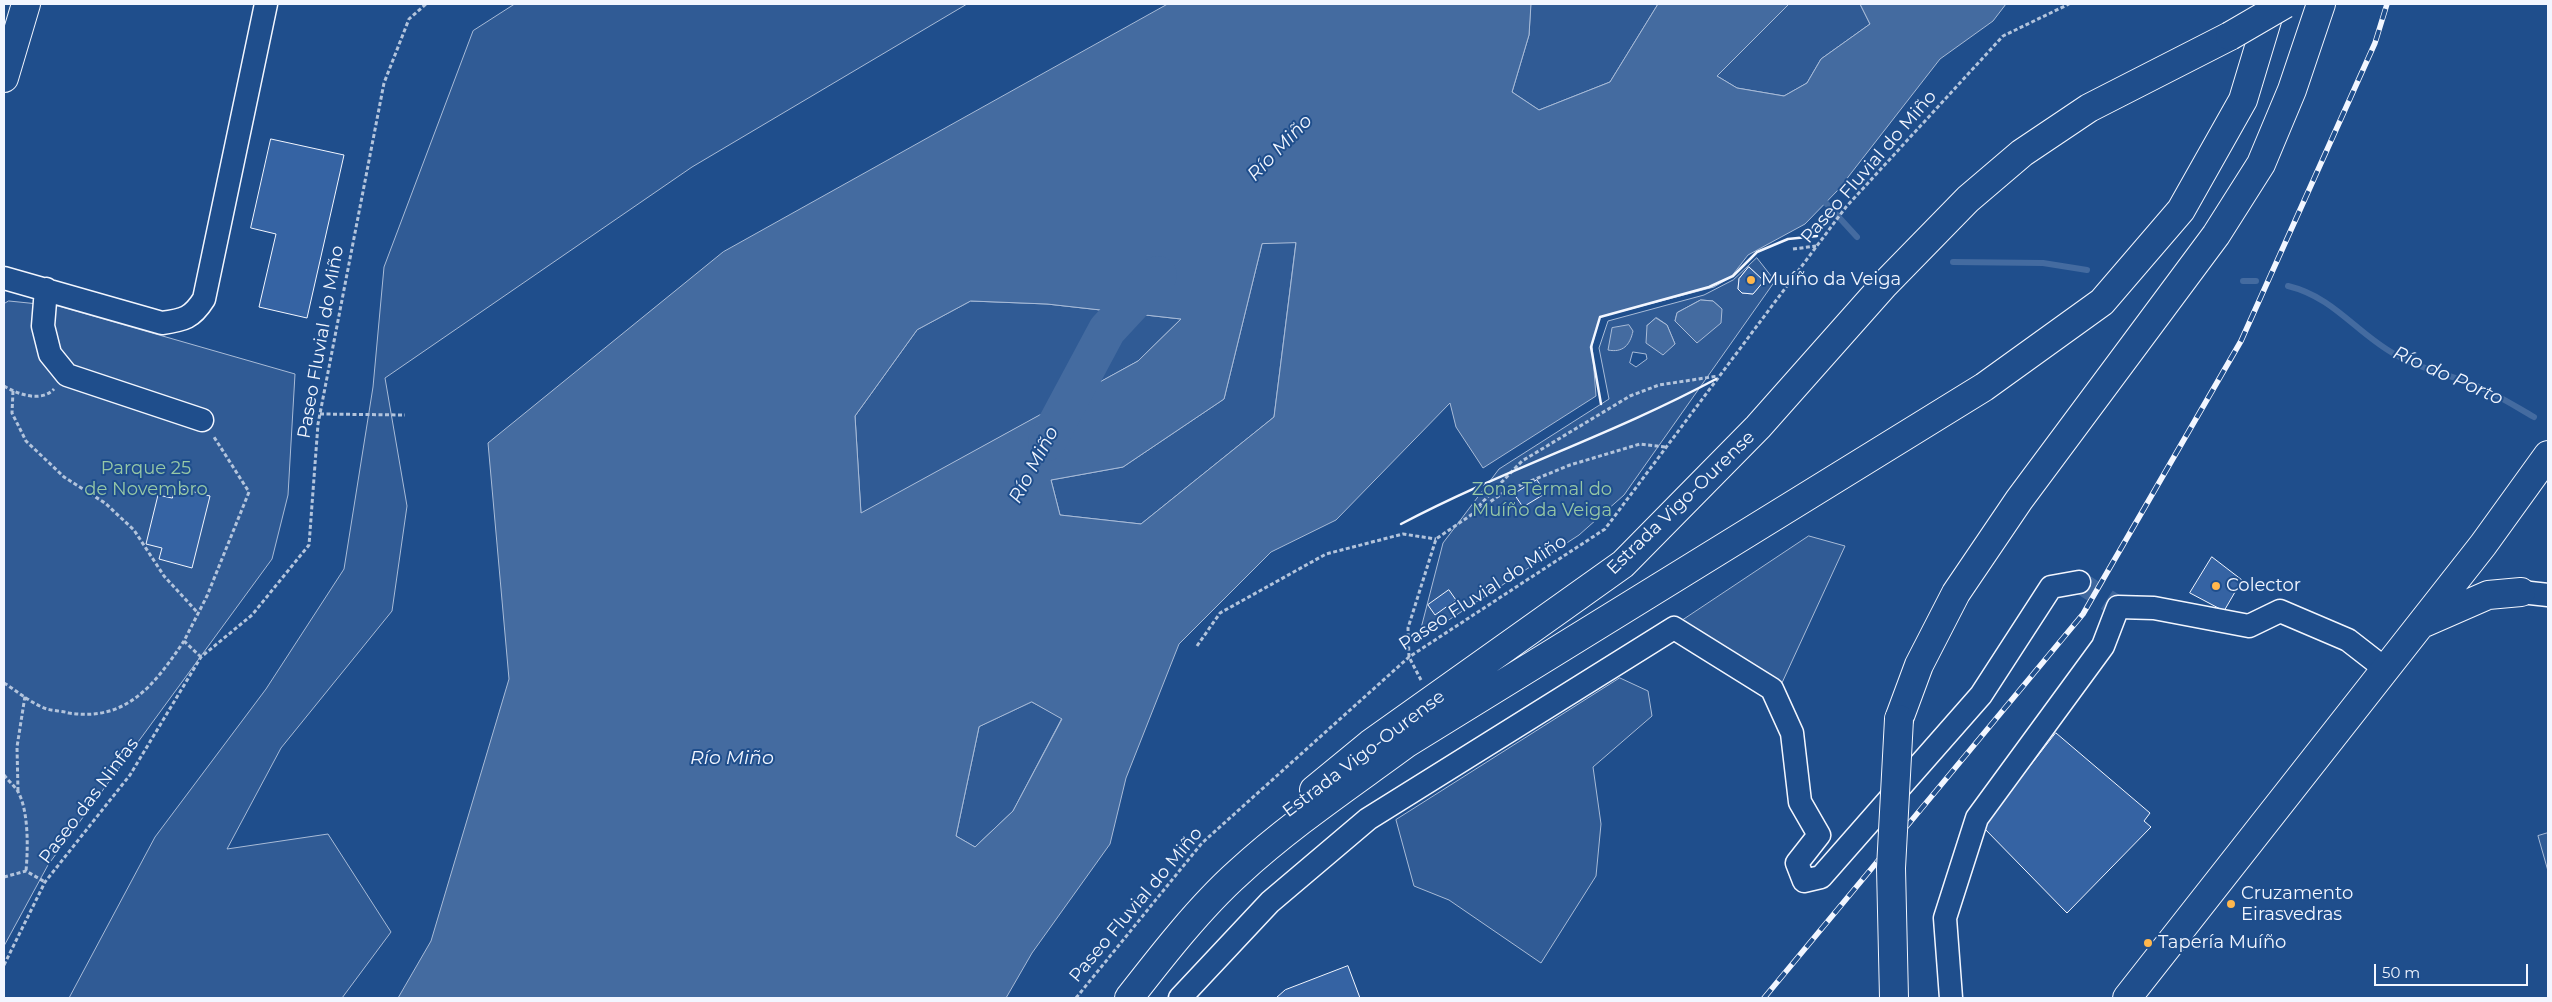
<!DOCTYPE html>
<meta charset="utf-8">
<style>
body{margin:0}
#map{position:relative;width:2552px;height:1002px;overflow:hidden;background:#1f4e8c;font-family:Montserrat,sans-serif}
canvas{display:block}
.frame{position:absolute;inset:0;border:5px solid #f2f6ff;pointer-events:none}
.scale{position:absolute;left:2374px;top:964px;width:154px;height:22px;box-sizing:border-box;border:2px solid #f2f6ff;border-top:0;padding-left:6px;font-size:15px;line-height:18px;white-space:nowrap;color:#f2f6ff;-webkit-text-stroke:4px #1f4e8c;paint-order:stroke}
</style>
<div id="map">
<canvas width="2552" height="1002"></canvas>
<div class="frame"></div>
<div class="scale">50 m</div>
</div>
<script>
const g = document.querySelector('canvas').getContext('2d');
g.lineJoin = 'round';
function paint(path, color) {
  g.fillStyle = color;
  g.fill(path, 'evenodd');
}
function stroke(path, color, width, dash) {
  g.strokeStyle = color;
  g.lineWidth = width;
  g.lineCap = dash ? 'butt' : 'round';
  g.setLineDash(dash || []);
  g.stroke(path);
}
function drawText(font, color, halo, rows, align = 'center') {
  g.font = font + ' Montserrat,sans-serif';
  g.lineWidth = 4;
  g.setLineDash([]);
  g.textBaseline = 'middle';
  g.strokeStyle = halo;
  g.fillStyle = color;
  for (const [text, x, y, turn = 0] of rows) {
    g.save();
    g.translate(x, y);
    g.rotate((+turn || 0) * Math.PI / 180);
    g.textAlign = isNaN(turn) ? turn : align;
    if (halo) g.strokeText(text, 0, 0);
    g.fillText(text, 0, 0);
    g.restore();
  }
}
const built = new Path2D(`
 M515 4H967L692 167 385 378 407 506 392 611 281 748 227 849 328 834 391 932 342 998H69L155 837 266 689 344 569 373 387 384 267 473 31Z
 M1531 4H1658L1610 82 1539 110 1512 92 1529 35Z
 M1789 4H1860L1870 24 1821 59 1807 83 1784 96 1737 88 1717 76Z
 M1296 242 1274 417 1141 524 1060 515 1051 480 1123 467 1224 399 1262 244Z
 M1757 258 1775 281 1624 495 1579 535 1418 640 1443 543 1499 469 1609 399 1599 348 1608 321 1704 295 1733 280ZM1749 267 1764 281 1753 294 1742 293 1738 289 1739 279ZM1701 300 1713 301 1722 309 1675 321 1677 313ZM1657 318 1667 325 1675 344 1647 326ZM1633 352 1646 354 1647 359 1636 367 1630 363Z
 M9 301 58 306 295 374 288 495 272 559 48 865 4 946V304Z
 M971 301 1047 304 1181 319 1138 361 861 514 855 416 917 330Z
 M1809 536 1845 546 1781 685 1680 622Z
 M1620 678 1648 691 1652 716 1593 767 1601 824 1596 876 1541 963 1449 900 1414 886 1396 820Z
 M1032 702 1062 718 1013 811 975 847 956 836 979 727Z
 M2548 833V871L2538 836Z`);
const water = new Path2D(`
 M1168 4H1531L1529 35 1512 92 1539 110 1610 82 1658 4H1789L1717 76 1737 88 1784 96 1807 83 1821 59 1870 24 1860 4H2006L1993 21 1940 59 1838 190 1805 224 1748 255 1731 277 1714 287 1600 317 1592 345 1596 396 1483 468 1456 427 1450 403 1336 520 1271 552 1179 644 1126 778 1110 844 1032 953 1006 998H398L431 941 509 679 488 443 723 252ZM1296 243 1274 417 1141 524 1060 515 1051 480 1123 467 1224 399 1262 244ZM971 301 1047 304 1181 319 1138 361 861 513 855 416 917 330ZM1032 702 1062 719 1013 811 975 847 956 836 979 727Z
 M1701 300 1713 301 1722 309 1721 323 1697 343 1675 321 1677 313Z
 M1656 318 1667 325 1675 344 1663 355 1646 343 1647 326Z
 M1629 325 1633 331C1630 345 1623 353 1608 350L1612 328Z`);
const stream = new Path2D(`
 M1825 202 1857 237
 M1953 262 2043 263 2087 270
 M2243 281H2256
 M2288 286C2334 297 2357 334 2396 355 2418 368 2446 374 2470 383 2493 392 2513 405 2534 417`);
const river = new Path2D(`
 M1047 442 1107 330 1158 275`);
const building = new Path2D(`
 M271 139 344 155 307 318 259 307 276 234 251 228Z
 M1749 267 1764 281 1753 294 1742 293 1738 289 1739 279Z
 M1537 480 1546 493 1523 507 1514 494Z
 M175 487 210 496 192 568 159 559 162 548 146 544 158 495 172 498Z
 M2212 557 2242 580 2224 611 2190 593Z
 M1449 590 1456 600 1435 615 1428 605Z
 M2056 733 2150 813 2144 821 2151 827 2067 913 1983 827Z
 M1348 966 1360 998H1276L1285 990Z`);
const minorTunnel = new Path2D(`
 M2079 582 2118 607`);
const path = new Path2D(`
 M1793 249 1816 246
 M4 386C17 394 41 403 54 389
 M13 391 12 413 26 441 64 477 105 503 134 530 164 576 198 613
 M320 414 405 415
 M1474 511 1522 461 1630 396 1659 385 1718 376
 M1197 646 1220 613 1326 554 1403 534 1436 539
 M201 657 184 641 207 596 249 492 214 437
 M1421 680 1409 657 1408 628 1436 539 1506 491 1570 465 1640 444 1665 447
 M4 683C17 691 32 704 47 709 54 711 62 711 69 713 127 722 155 684 184 641
 M4 775C8 780 13 785 17 790 29 809 28 849 26 871
 M18 791 17 747 25 696
 M4 877 26 871 45 882
 M4 965 45 882 130 775 201 657 252 615 309 545 318 424 384 83 409 19 426 4
 M1076 998 1202 843 1409 657 1605 529 1846 207 2003 36 2069 4`);
const minor = new Path2D(`
 M4 278 162 323C184 320 192 318 204 299L266 4
 M46 289 43 326 50 354 67 375 202 420
 M2521 592 2548 595
 M1180 998 1270 902 1368 819 1674 628 1772 689 1792 733 1800 802 1819 835 1797 863 1804 881 1821 877 1981 695 2051 587 2079 582
 M1951 998 1945 918 1977 818 2103 646 2118 607 2154 608 2249 626 2280 611 2348 640 2384 668`);
const major = new Path2D(`
 M4 78 26 4`);
const highway = new Path2D(`
 M2424 623 2488 595 2521 592
 M1899 719 1919 665 1956 593 2019 500 2216 235 2261 164 2292 90 2321 4
 M1314 790 1370 744 1623 564 1758 427 1884 285 1968 199 2022 153 2089 108 2230 36
 M1129 998C1161 957 1199 908 1238 873 1290 825 1350 785 1407 743L1984 387 2102 302 2181 210 2243 100 2272 4
 M2127 998 2483 545 2548 455`);
const rail = new Path2D(`
 M1764 998 2083 614 2241 341 2375 43 2387 4`);
const highwayBridge = new Path2D(`
 M2230 36 2285 4
 M1894 998 1891 868 1899 719`);
const wall = new Path2D(`
 M1601 404 1591 347 1600 317 1709 287 1733 276 1757 252 1788 239 1817 236
 M1401 524C1503 470 1614 434 1716 379`);
const markers = [
 [1751,280,5,"#ffb74d"],
 [2216,586,5,"#ffb74d"],
 [2231,904,5,"#ffb74d"],
 [2148,943,5,"#ffb74d"]
];
const streetNames = [
 ["Paseo Fluvial do Miño",1869,167,-49],
 ["Paseo Fluvial do Miño",321,342,-80],
 ["Estrada Vigo-Ourense",1681,503,-44],
 ["Paseo Fluvial do Miño",1483,593,-33],
 ["Estrada Vigo-Ourense",1364,754,-37],
 ["Paseo das Ninfas",89,801,-53],
 ["Paseo Fluvial do Miño",1136,905,-50]
];
const poiNames = [
 ["Muíño da Veiga",1761,280],
 ["Colector",2226,586],
 ["Cruzamento",2241,894],
 ["Eirasvedras",2241,915],
 ["Tapería Muíño",2158,943]
];
const parkNames = [
 ["Parque 25",146,469],
 ["de Novembro",146,490],
 ["Zona Termal do",1542,490],
 ["Muíño da Veiga",1542,511]
];
const waterNames = [
 ["Río Miño",1280,148,-46],
 ["Río do Porto",2448,376,24],
 ["Río Miño",1034,465,-62],
 ["Río Miño",732,758]
];
paint(built, '#305b95');
stroke(built, '#a8bbd7', 1);
paint(water, '#446ba0');
stroke(water, '#a8bbd7', 1);
stroke(stream, '#446ba0', 6);
stroke(river, '#446ba0', 38);
paint(building, '#3563a3');
stroke(building, '#f2f6ff', 1);
stroke(minorTunnel, '#3f679d', 22, [22, 11]);
stroke(minor, '#f2f6ff', 25);
stroke(major, '#f2f6ff', 30);
stroke(highway, '#f2f6ff', 30);
stroke(path, '#b3c4dc', 3, [4, 2.5]);
stroke(minor, '#1f4e8c', 22);
stroke(major, '#1f4e8c', 28);
stroke(highway, '#1f4e8c', 28);
stroke(rail, '#f2f6ff', 5.5);
stroke(rail, '#1f4e8c', 4, [11]);
stroke(highwayBridge, '#f2f6ff', 30, []);
stroke(highwayBridge, '#1f4e8c', 28);
stroke(wall, '#f2f6ff', 2.5);
for (const [x, y, r, color] of markers) {
  const dot = new Path2D();
  dot.arc(x, y, r, 0, 2 * Math.PI);
  g.fillStyle = color;
  g.fill(dot);
  stroke(dot, '#1f4e8c', 2);
}
drawText('18px', '#f2f6ff', '#1f4e8c', streetNames);
drawText('18px', '#f2f6ff', '#1f4e8c', poiNames, 'left');
drawText('18px', '#97c8a6', '#1f4e8c', parkNames);
drawText('italic 19px', '#f2f6ff', '#1f4e8c', waterNames);
</script>
